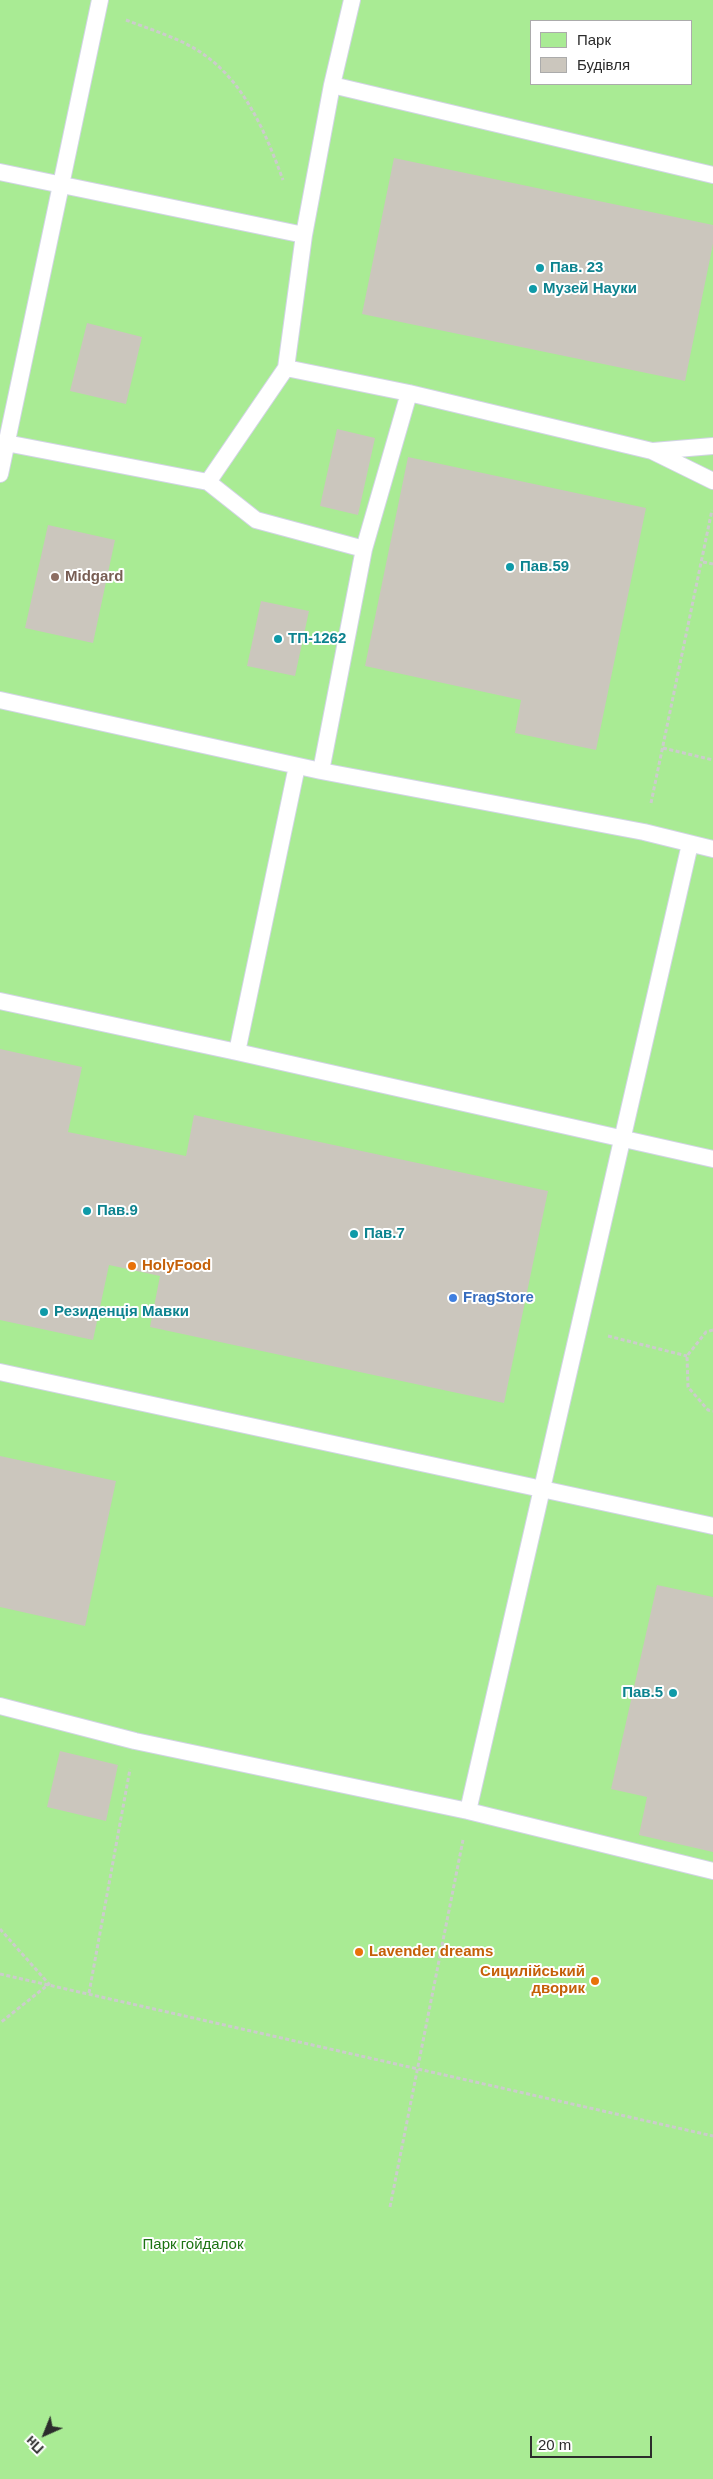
<!DOCTYPE html>
<meta charset="utf-8">
<style>
body{margin:0}
#map{position:relative;width:713px;height:2479px;overflow:hidden;background:#efeadd;font-family:Arial,sans-serif}
canvas{display:block}
.legend{position:absolute;left:530px;top:20px;width:162px;height:65px;box-sizing:border-box;background:#fff;border:1px solid #ababab;margin:0;padding:6px 9px;list-style:none;font-size:15px;color:#2c2c2c}
.legend li{display:flex;align-items:center;gap:10px;height:25px}
.legend b{width:25px;border:1px solid #ababab}
.north{position:absolute;left:20px;top:2409px;width:50px;height:50px;-webkit-text-stroke:4px #fff;paint-order:stroke;rotate:224deg;font-size:14px;font-weight:700;line-height:20px;text-align:center;color:#2c2c2c}
.north::after{content:'';display:block;margin:auto;width:18px;height:22px;background:#2c2c2c;clip-path:polygon(50% 0,100% 100%,50% 72%,0 100%)}
.scale{position:absolute;left:530px;top:2436px;width:122px;height:22px;box-sizing:border-box;border:2px solid #2c2c2c;border-top:0;padding-left:6px;font-size:15px;line-height:18px;white-space:nowrap;color:#2c2c2c;-webkit-text-stroke:4px #fff;paint-order:stroke}
</style>
<div id="map">
<canvas width="713" height="2479"></canvas>
<ul class="legend">
<li><b style="height:14px;background:#a9eb94"></b>Парк</li>
<li><b style="height:14px;background:#cbc6bd"></b>Будівля</li>
</ul>
<div class="north">Пн</div>
<div class="scale">20 m</div>
</div>
<script>
const g = document.querySelector('canvas').getContext('2d');
g.lineJoin = 'round';
function paint(path, color) {
  g.fillStyle = color;
  g.fill(path, 'evenodd');
}
function stroke(path, color, width, dash) {
  g.strokeStyle = color;
  g.lineWidth = width;
  g.lineCap = dash ? 'butt' : 'round';
  g.setLineDash(dash || []);
  g.stroke(path);
}
function drawText(font, color, halo, rows, align = 'center') {
  g.font = font + ' Arial,sans-serif';
  g.lineWidth = 4;
  g.setLineDash([]);
  g.textBaseline = 'middle';
  g.strokeStyle = halo;
  g.fillStyle = color;
  for (const [text, x, y, turn = 0] of rows) {
    g.save();
    g.translate(x, y);
    g.rotate((+turn || 0) * Math.PI / 180);
    g.textAlign = isNaN(turn) ? turn : align;
    if (halo) g.strokeText(text, 0, 0);
    g.fillText(text, 0, 0);
    g.restore();
  }
}
const green = new Path2D(`
 M0 0H713V2479H0ZM532 21H692V84H532Z`);
const building = new Path2D(`
 M394 158 713 225V244L685 381 362 314Z
 M87 323 142 337 126 404 70 391Z
 M337 429 375 438 358 515 320 506Z
 M408 457 646 508 596 750 515 733 521 700 365 666Z
 M48 525 115 540 93 643 25 628Z
 M261 601 309 611 295 676 247 666Z
 M0 1049 82 1067 68 1132 186 1156 194 1115 548 1191 504 1403 150 1327 160 1276 109 1265 93 1340 0 1320Z
 M0 1456 116 1481 85 1626 0 1607Z
 M657 1585 713 1597V1852L639 1835 647 1797 611 1789Z
 M60 1751 118 1765 106 1821 47 1807Z`);
const path = new Path2D(`
 M126 20C149 29 176 37 197 50 243 78 265 131 283 180
 M703 562 713 564
 M663 748 713 760
 M651 803 712 510
 M713 1330 706 1332 687 1356 688 1387 708 1410 713 1411
 M608 1336 687 1356
 M0 1929 49 1984 0 2023
 M0 1974 713 2136
 M89 1993 130 1769
 M390 2207 463 1840`);
const service = new Path2D(`
 M352 0 332 85 304 235 286 368 208 482 256 520 364 549 409 393
 M332 85 713 175
 M0 172 304 235
 M286 368 409 393 652 451 713 481
 M6 443 208 482
 M653 451 713 446
 M0 474 100 0
 M0 700 321 771 644 832 713 849
 M321 771 364 549
 M0 1001 237 1052 713 1159
 M237 1052 297 766
 M0 1372 713 1526
 M0 1706 135 1741 468 1811 713 1871
 M468 1811 690 844`);
const markers = [
 [540,268,5,"#0f9aa8"],
 [533,289,5,"#0f9aa8"],
 [510,567,5,"#0f9aa8"],
 [55,577,5,"#8d6e63"],
 [278,639,5,"#0f9aa8"],
 [87,1211,5,"#0f9aa8"],
 [354,1234,5,"#0f9aa8"],
 [132,1266,5,"#e8710a"],
 [453,1298,5,"#3f7fe0"],
 [44,1312,5,"#0f9aa8"],
 [673,1693,5,"#0f9aa8"],
 [359,1952,5,"#e8710a"],
 [595,1981,5,"#e8710a"]
];
const cultureNames = [
 ["Пав. 23",550,268],
 ["Музей Науки",543,289],
 ["Пав.59",520,567],
 ["ТП-1262",288,639],
 ["Пав.9",97,1211],
 ["Пав.7",364,1234],
 ["Резиденція Мавки",54,1312],
 ["Пав.5",663,1693,"right"]
];
const educationNames = [
 ["Midgard",65,577]
];
const foodNames = [
 ["HolyFood",142,1266],
 ["Lavender dreams",369,1952],
 ["Сицилійський",585,1972,"right"],
 ["дворик",585,1989,"right"]
];
const shopNames = [
 ["FragStore",463,1298]
];
const parkNames = [
 ["Парк гойдалок",193,2245]
];
paint(green, '#a9eb94');
paint(building, '#cbc6bd');
stroke(service, '#d2d4e6', 18);
stroke(path, '#ccc', 3, [4, 2.5]);
stroke(service, '#fff', 16);
for (const [x, y, r, color] of markers) {
  const dot = new Path2D();
  dot.arc(x, y, r, 0, 2 * Math.PI);
  g.fillStyle = color;
  g.fill(dot);
  stroke(dot, '#fff', 2);
}
drawText('bold 15px', '#0d838f', '#fff', cultureNames, 'left');
drawText('bold 15px', '#785e54', '#fff', educationNames, 'left');
drawText('bold 15px', '#c56008', '#fff', foodNames, 'left');
drawText('bold 15px', '#366cbe', '#fff', shopNames, 'left');
drawText('15px', '#1c7313', '#fff', parkNames);
</script>
